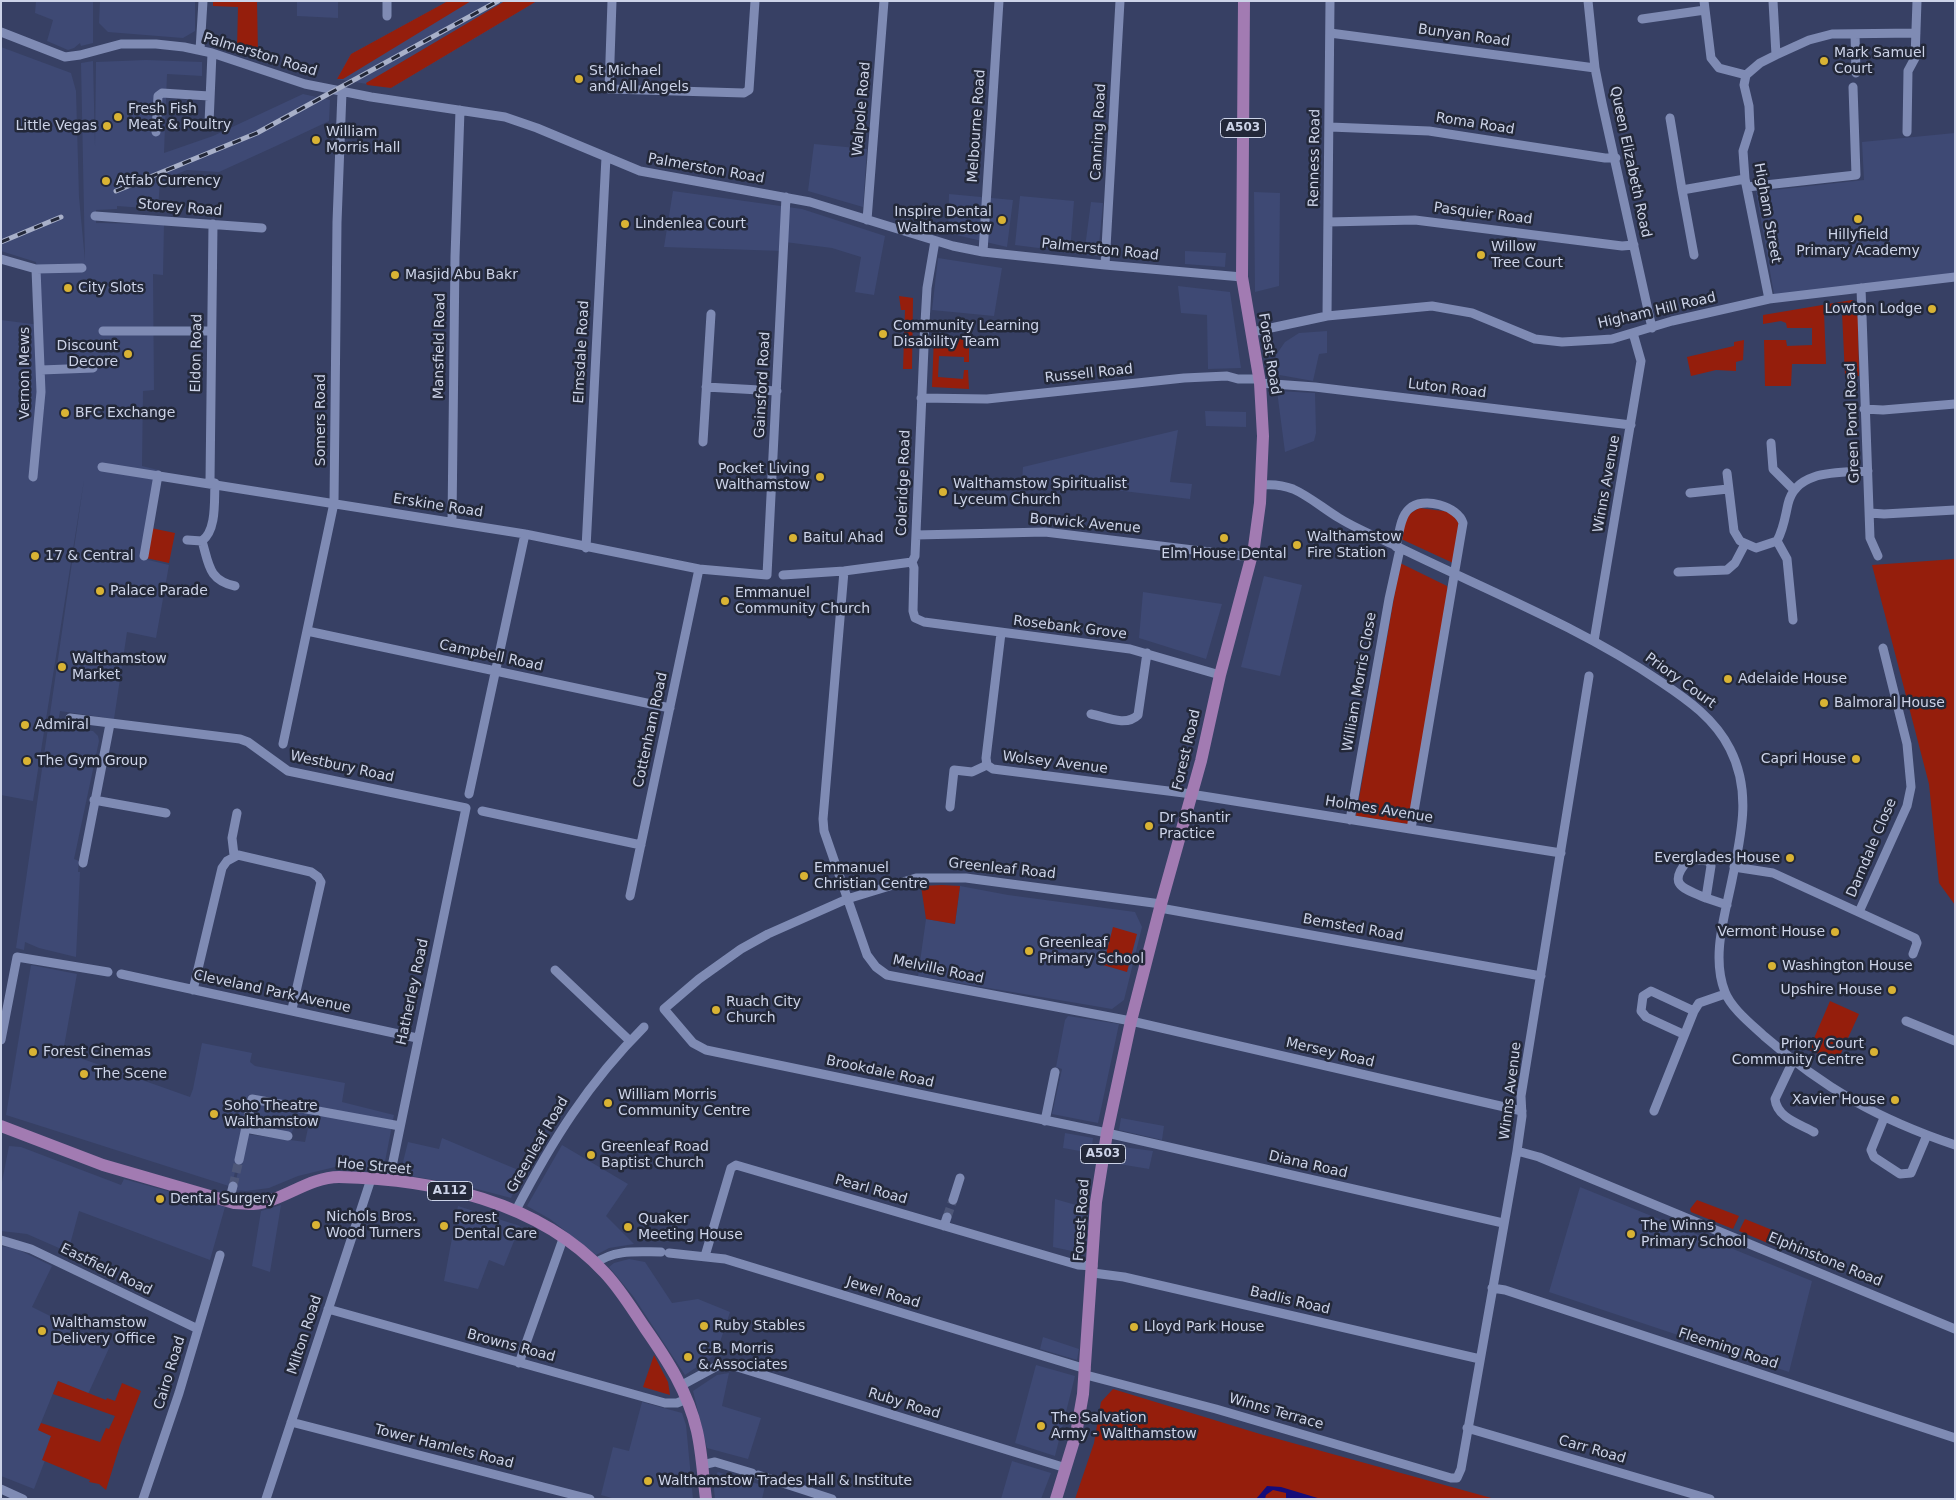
<!DOCTYPE html>
<style>
body{margin:0}
#map{position:relative;width:1956px;height:1500px;overflow:hidden;background:#374064;font-family:"DejaVu Sans",sans-serif}
canvas{display:block}
.frame{position:absolute;inset:0;border:2px solid #ccd3e8;pointer-events:none}
</style>
<div id="map">
<canvas width="1956" height="1500"></canvas>
<div class="frame"></div>
</div>
<script>
const g = document.querySelector('canvas').getContext('2d');
g.lineJoin = 'round';
function paint(path, color) {
  g.fillStyle = color;
  g.fill(path, 'evenodd');
}
function stroke(path, color, width, dash) {
  g.strokeStyle = color;
  g.lineWidth = width;
  g.lineCap = dash ? 'butt' : 'round';
  g.setLineDash(dash || []);
  g.stroke(path);
}
function drawText(font, color, halo, rows, align = 'center') {
  g.font = font + ' "DejaVu Sans",sans-serif';
  g.lineWidth = 5;
  g.setLineDash([]);
  g.textBaseline = 'middle';
  g.strokeStyle = halo;
  g.fillStyle = color;
  for (const [text, x, y, turn = 0] of rows) {
    g.save();
    g.translate(x, y);
    g.rotate((+turn || 0) * Math.PI / 180);
    g.textAlign = isNaN(turn) ? turn : align;
    if (halo) g.strokeText(text, 0, 0);
    g.fillText(text, 0, 0);
    g.restore();
  }
}
const built = new Path2D(`
 M36 1H93V43L81 46 80 43 74 48 68 50 47 41 53 20 35 13Z
 M100 1H195V31L183 38 108 32 99 23Z
 M297 1H338V18L297 16Z
 M448 1H537L391 88 337 79 351 54Z
 M1 47 71 73 76 91 79 197 85 261 81 63 93 61 95 146 96 62 146 60 202 62V76L167 74 164 153 213 136 303 94 330 100 329 121 276 146 219 172 187 170 160 181 158 209 117 206V209L96 210V223L164 224 163 275 153 274 154 390 143 391 142 466 158 470 144 559 169 565 156 638 127 632 114 719 60 711 57 728 93 731 98 736 99 741 74 859 79 861 78 872H80L76 957 39 948 25 942 24 950 16 948 84 480 33 801 1 795V320L40 325 36 262 1 251Z
 M1955 133V277L1838 290 1774 294 1756 192 1864 180 1862 142Z
 M814 144 867 149 863 207 808 191Z
 M673 191 802 209 885 236 874 295 855 292 861 257 832 248 785 242 783 251 664 247Z
 M1254 192 1280 193 1279 286 1255 292Z
 M949 194 1013 200 1007 247 948 233Z
 M1020 196 1074 201 1070 252 1015 245Z
 M1091 202 1103 203 1098 256 1084 255Z
 M1185 251 1226 253 1225 267 1185 264Z
 M938 258 1002 268 994 316 932 310Z
 M1178 286 1230 292 1241 368 1208 369 1207 315 1181 313Z
 M1327 331V353L1319 354 1313 381 1274 374 1276 355 1285 342 1299 333Z
 M1277 391 1315 393 1316 433 1314 441 1285 452Z
 M1205 411 1246 412V427L1206 426Z
 M1178 430 1170 482 1192 484 1190 499 1040 481H1022L1023 467Z
 M1264 576 1302 585 1280 676 1241 667Z
 M1143 592 1222 604 1206 659 1139 638Z
 M960 886 1008 895 1135 912 1142 927 1124 1000 1112 1009 918 976 926 919 955 924Z
 M31 965 77 974 63 1052 190 1097 193 1089 202 1043 252 1053 250 1062 255 1066 345 1083 342 1102 394 1115 383 1172 339 1166 298 1176 269 1188 246 1191 234 1190 246 1134 305 1142 308 1128 294 1125 292 1133 252 1126 256 1105 248 1104 232 1187 6 1115Z
 M1068 1016 1119 1024 1098 1123 1052 1114 1062 1069 1056 1067 1065 1020Z
 M1121 1118 1164 1126 1162 1140 1119 1130Z
 M1065 1133 1093 1138 1091 1153 1063 1148Z
 M442 1138 523 1172 511 1198 462 1185 400 1174 408 1142 439 1149Z
 M562 1145 628 1184 606 1216 634 1244 609 1248 596 1255 550 1219 527 1206Z
 M9 1146 21 1147 121 1185 124 1179 225 1207 210 1260 79 1211 68 1252 27 1234 1 1231V1187Z
 M1116 1146 1153 1151 1149 1169 1113 1163Z
 M1580 1187 1812 1281 1789 1372 1549 1292Z
 M1055 1199 1083 1207 1081 1253 1053 1247Z
 M281 1205 270 1272 252 1266 261 1211Z
 M458 1206 520 1226 504 1266 489 1260 478 1289 444 1281Z
 M1 1246 17 1249 52 1266 32 1307 110 1346 88 1394 58 1381 38 1430 54 1437 34 1489 1 1476Z
 M629 1259 645 1262 672 1303 698 1299 730 1312 716 1354 685 1375 633 1296 609 1267 614 1263Z
 M1043 1337 1079 1349 1077 1360 1040 1349Z
 M1036 1365 1075 1376 1055 1456 1015 1443Z
 M729 1373 722 1406 761 1418 748 1459 707 1448 693 1391 717 1375Z
 M642 1402 682 1413 686 1425 693 1499H615L601 1495 613 1447 629 1451Z
 M1012 1461 1051 1473 1041 1499H1001Z
 M718 1472 765 1486 762 1499H715L713 1479Z`);
const green = new Path2D(`
 M213 1H257L258 55 237 49 238 7 213 6Z
 M448 1H471L343 79H337L351 54Z
 M505 1H537L391 88 367 85 366 83Z
 M899 296 913 298 912 369H903L905 310H901Z
 M1852 300 1855 302 1858 319 1859 376H1845L1842 312H1824L1826 364H1792L1791 386H1765L1764 340H1786L1787 346 1812 345V328H1787L1786 323 1781 321 1763 324V315Z
 M934 337 969 338V362H964V357L939 356 938 377 963 379 964 370H968L969 389 932 387Z
 M1744 340 1743 360 1736 362V371L1716 370 1691 376 1687 357 1734 346V342Z
 M1419 508 1451 512 1460 525 1453 563 1399 538 1406 516Z
 M151 528 175 533 169 563 146 558Z
 M1955 559V905L1939 883 1929 784 1872 565Z
 M1400 563 1447 586 1449 600 1408 824 1356 816Z
 M942 885 960 886 955 924 926 919 921 886Z
 M1113 927 1137 934 1127 972 1103 965Z
 M1830 1001 1859 1014 1837 1062 1809 1050Z
 M1697 1200 1739 1216 1733 1229 1691 1212 1690 1209Z
 M1745 1219 1782 1234 1786 1240 1782 1249 1739 1231Z
 M654 1355 668 1382 670 1395 643 1387Z
 M58 1381 106 1400 107 1398 115 1401 122 1383 141 1391 120 1445 106 1490 99 1484 89 1482 90 1480 42 1460 51 1436 38 1430 41 1423 100 1442 106 1428 109 1429 115 1416 53 1394Z
 M1113 1389 1260 1434 1495 1499H1075L1094 1443 1101 1402Z`);
const water = new Path2D(`
 M1267 1486 1281 1487 1321 1499H1286V1493L1273 1490 1266 1495 1265 1499H1256Z`);
const minorTunnel = new Path2D(`
 M233 1186 239 1160
 M947 1217 953 1200`);
const minor = new Path2D(`
 M387 1V16
 M612 1 609 89 744 93 749 90 755 1
 M1588 1 1595 68 1602 103 1652 328
 M1704 1 1711 58 1719 68 1746 75
 M1773 1 1776 55
 M1642 19 1705 10
 M1 32 65 57 80 55 121 44H156L184 47 212 53 305 84 371 97 505 117 537 128 640 171 810 202 953 246 983 252 1105 265 1242 277
 M1330 33 1595 68
 M1855 34 1856 73
 M200 50 203 1
 M1670 118 1682 190
 M209 123 212 53
 M1330 127 1429 131 1605 158H1616
 M156 132 158 96 162 93 209 96
 M1907 132 1908 71 1915 58 1917 1
 M1747 187 1856 175 1853 87
 M95 216 262 228
 M867 220 884 1
 M1328 222 1415 220 1622 246 1634 245
 M983 252 999 1
 M1694 255 1682 190 1745 179
 M1 259 36 269 82 268
 M1105 265 1120 1
 M1861 288 1870 538 1878 556
 M1769 299 1745 179 1743 151 1750 129 1749 106 1744 85 1746 75 1760 63 1776 55 1809 40 1832 34 1916 33
 M1327 316 1330 1
 M103 331H210
 M1252 332 1327 316 1432 306 1472 313 1535 339 1562 342 1597 340 1612 339 1672 321 1769 299 1955 277
 M924 340 927 288 935 241
 M924 347 915 556 912 562 914 568 913 611 915 618 924 622 1130 649 1220 675
 M41 370 93 368
 M1260 383 1315 387 1631 425
 M706 387 777 391
 M921 398 987 399 1184 378 1227 376 1238 379H1260
 M1864 409 1883 410 1955 404
 M703 442 711 314
 M1771 443 1773 469 1794 490
 M102 467 525 534 699 569 767 575 786 197
 M1727 473 1734 531 1740 541 1756 548 1777 541C1784 528 1785 517 1788 504 1796 469 1839 473 1868 471
 M33 477 41 392 36 269
 M210 482 213 224
 M1261 485C1272 484 1283 485 1293 489 1309 496 1324 509 1339 518 1355 528 1374 536 1392 544 1481 588 1579 626 1661 682 1688 700 1715 719 1730 749 1752 792 1741 835 1732 880 1725 915 1711 957 1725 992 1731 1008 1751 1024 1764 1036 1825 1089 1878 1119 1955 1145
 M1690 493 1728 489
 M1870 513 1884 514 1955 510
 M452 522 455 257 460 110
 M916 535 1045 532 1251 557
 M187 540 202 541C217 530 214 500 215 483
 M202 541C209 564 208 580 235 586
 M1777 541 1787 559 1793 620
 M1396 547C1399 535 1400 517 1409 509 1423 496 1458 506 1463 523L1411 829
 M586 548 606 157
 M144 556 158 475
 M844 571 823 819 824 831 867 955 876 967 887 975 1131 1021 1522 1111
 M1678 572 1727 570 1735 563 1745 544
 M783 575 844 571 912 562
 M307 631 670 708
 M1001 633 986 758 987 765 993 769 1184 793 1561 853
 M1594 641 1641 361 1633 333
 M1091 714C1106 717 1126 727 1138 715L1147 653
 M70 718 240 739 248 742 288 771 466 808 389 1181
 M283 744 334 503 337 222 342 92
 M469 794 525 534
 M94 800 166 813
 M950 807 954 770 972 772 987 765
 M482 811 641 845
 M1350 820 1389 599 1400 549
 M234 855 232 838 237 813
 M1689 859 1709 861 1711 866 1706 898C1681 888 1667 884 1689 859Z
 M83 863 110 724
 M1734 867 1773 873 1915 938 1917 943 1913 954
 M630 896 699 569
 M1706 898 1727 905
 M1161 904 966 878H916L847 899 768 934 741 949 699 979 664 1009 693 1043 706 1050 1107 1133 1503 1223
 M1160 908 1541 976
 M1859 912 1907 806 1911 787 1907 744 1883 648
 M555 970 630 1041
 M121 974 417 1038
 M193 990 222 868 227 861 238 855 311 872 318 877 321 882 292 1009
 M1906 1021 1955 1041
 M1683 1034 1646 1017 1641 1011 1643 996 1651 991 1694 1011
 M1 1040 17 957 108 972
 M1793 1061 1775 1099C1777 1118 1800 1124 1814 1132
 M1654 1111 1694 1011 1699 1003 1725 994
 M1884 1118 1871 1150 1874 1157 1900 1174 1911 1173 1927 1135
 M1045 1121 1055 1072
 M245 1128 288 1136
 M1517 1151 1539 1157 1955 1329
 M239 1160 252 1099 400 1126
 M953 1200 960 1178
 M229 1202 233 1186
 M516 1210C552 1141 588 1083 644 1027
 M944 1226 947 1217
 M1 1240 31 1249 198 1329
 M669 1253 725 1259 1086 1369
 M705 1256 731 1168 736 1165 1078 1265 1093 1266
 M596 1263C615 1249 638 1252 661 1252
 M1093 1273 1124 1277 1480 1359
 M1492 1288 1505 1290 1955 1438
 M328 1309 665 1403H677L687 1399
 M519 1363 563 1239
 M734 1366 1066 1468
 M1086 1375 1216 1409 1451 1478H1457L1461 1469 1517 1151 1522 1116 1521 1096 1589 676
 M682 1385 719 1365 730 1364
 M291 1422 590 1499
 M1467 1428 1710 1499
 M702 1465 715 1462 752 1473
 M758 1475 832 1499
 M1 1489 23 1499
 M143 1499 179 1393 220 1255
 M266 1499 371 1179`);
const major = new Path2D(`
 M1 1126 103 1165 234 1203C240 1203 247 1204 253 1204 282 1202 308 1177 339 1177 433 1179 539 1201 605 1273 621 1290 632 1309 645 1328 668 1361 688 1392 697 1431 702 1453 703 1477 706 1499
 M1056 1499 1076 1434 1083 1394 1096 1202 1107 1133 1131 1021 1161 904 1201 761 1220 675 1254 547 1260 503 1263 436 1260 383 1242 277 1244 1`);
const rail = new Path2D(`
 M116 191 257 133 498 1
 M1 242 61 217`);
const markers = [
 [1824,61,5,"#d9b334"],
 [579,79,5,"#d9b334"],
 [118,117,5,"#d9b334"],
 [107,126,5,"#d9b334"],
 [316,140,5,"#d9b334"],
 [106,181,5,"#d9b334"],
 [1858,219,5,"#d9b334"],
 [1002,220,5,"#d9b334"],
 [625,224,5,"#d9b334"],
 [1481,255,5,"#d9b334"],
 [395,275,5,"#d9b334"],
 [68,288,5,"#d9b334"],
 [1932,309,5,"#d9b334"],
 [883,334,5,"#d9b334"],
 [128,354,5,"#d9b334"],
 [65,413,5,"#d9b334"],
 [820,477,5,"#d9b334"],
 [943,492,5,"#d9b334"],
 [793,538,5,"#d9b334"],
 [1224,538,5,"#d9b334"],
 [1297,545,5,"#d9b334"],
 [35,556,5,"#d9b334"],
 [100,591,5,"#d9b334"],
 [725,601,5,"#d9b334"],
 [62,667,5,"#d9b334"],
 [1728,679,5,"#d9b334"],
 [1824,703,5,"#d9b334"],
 [25,725,5,"#d9b334"],
 [1856,759,5,"#d9b334"],
 [27,761,5,"#d9b334"],
 [1149,826,5,"#d9b334"],
 [1790,858,5,"#d9b334"],
 [804,876,5,"#d9b334"],
 [1835,932,5,"#d9b334"],
 [1029,951,5,"#d9b334"],
 [1772,966,5,"#d9b334"],
 [1892,990,5,"#d9b334"],
 [716,1010,5,"#d9b334"],
 [33,1052,5,"#d9b334"],
 [1874,1052,5,"#d9b334"],
 [84,1074,5,"#d9b334"],
 [1895,1100,5,"#d9b334"],
 [608,1103,5,"#d9b334"],
 [214,1114,5,"#d9b334"],
 [591,1155,5,"#d9b334"],
 [160,1199,5,"#d9b334"],
 [316,1225,5,"#d9b334"],
 [444,1226,5,"#d9b334"],
 [628,1227,5,"#d9b334"],
 [1631,1234,5,"#d9b334"],
 [704,1326,5,"#d9b334"],
 [1134,1327,5,"#d9b334"],
 [42,1331,5,"#d9b334"],
 [688,1357,5,"#d9b334"],
 [1041,1426,5,"#d9b334"],
 [648,1481,5,"#d9b334"]
];
const shields = [
 [1243,128,45],
 [1103,1154,45],
 [450,1191,45]
];
const shieldNames = [
 ["A503",1243,128],
 ["A503",1103,1154],
 ["A112",450,1191]
];
const streetNames = [
 ["Bunyan Road",1464,36,8],
 ["Palmerston Road",260,55,17],
 ["Walpole Road",862,109,-85],
 ["Roma Road",1475,124,9],
 ["Melbourne Road",977,126,-86],
 ["Canning Road",1099,132,-87],
 ["Renness Road",1315,158,-89],
 ["Queen Elizabeth Road",1630,162,78],
 ["Palmerston Road",706,169,10],
 ["Storey Road",180,208,5],
 ["Higham Street",1767,213,80],
 ["Pasquier Road",1483,214,7],
 ["Palmerston Road",1100,250,6],
 ["Higham Hill Road",1657,311,-13],
 ["Mansfield Road",440,346,-89],
 ["Elmsdale Road",582,352,-87],
 ["Eldon Road",197,353,-89],
 ["Forest Road",1269,354,81],
 ["Vernon Mews",25,373,-90],
 ["Russell Road",1089,374,-6],
 ["Gainsford Road",763,385,-87],
 ["Luton Road",1447,389,7],
 ["Somers Road",321,420,-90],
 ["Green Pond Road",1853,423,-92],
 ["Coleridge Road",904,483,-88],
 ["Winns Avenue",1607,484,-80],
 ["Erskine Road",438,506,9],
 ["Borwick Avenue",1085,524,5],
 ["Rosebank Grove",1070,628,7],
 ["Campbell Road",491,656,12],
 ["Priory Court",1680,681,36],
 ["William Morris Close",1360,682,-80],
 ["Cottenham Road",651,730,-78],
 ["Forest Road",1187,750,-77],
 ["Wolsey Avenue",1055,763,7],
 ["Westbury Road",342,767,12],
 ["Holmes Avenue",1379,810,9],
 ["Darndale Close",1872,848,-67],
 ["Greenleaf Road",1002,869,6],
 ["Bemsted Road",1353,928,10],
 ["Melville Road",938,970,12],
 ["Cleveland Park Avenue",272,992,12],
 ["Hatherley Road",413,992,-78],
 ["Mersey Road",1330,1053,13],
 ["Brookdale Road",880,1072,12],
 ["Winns Avenue",1511,1091,-83],
 ["Greenleaf Road",538,1145,-60],
 ["Diana Road",1308,1165,13],
 ["Hoe Street",374,1167,5],
 ["Pearl Road",871,1190,16],
 ["Forest Road",1082,1220,-86],
 ["Elphinstone Road",1825,1260,22],
 ["Eastfield Road",106,1270,26],
 ["Jewel Road",883,1293,17],
 ["Badlis Road",1290,1301,13],
 ["Milton Road",305,1335,-72],
 ["Browns Road",511,1346,15],
 ["Fleeming Road",1728,1349,18],
 ["Cairo Road",170,1373,-73],
 ["Ruby Road",904,1404,17],
 ["Winns Terrace",1276,1412,16],
 ["Tower Hamlets Road",444,1447,14],
 ["Carr Road",1592,1450,16]
];
const poiNames = [
 ["Mark Samuel",1834,53],
 ["Court",1834,69],
 ["St Michael",589,71],
 ["and All Angels",589,87],
 ["Fresh Fish",128,109],
 ["Meat & Poultry",128,125],
 ["Little Vegas",97,126,"right"],
 ["William",326,132],
 ["Morris Hall",326,148],
 ["Atfab Currency",116,181],
 ["Inspire Dental",992,212,"right"],
 ["Walthamstow",992,228,"right"],
 ["Lindenlea Court",635,224],
 ["Hillyfield",1858,235,"center"],
 ["Primary Academy",1858,251,"center"],
 ["Willow",1491,247],
 ["Tree Court",1491,263],
 ["Masjid Abu Bakr",405,275],
 ["City Slots",78,288],
 ["Lowton Lodge",1922,309,"right"],
 ["Community Learning",893,326],
 ["Disability Team",893,342],
 ["Discount",118,346,"right"],
 ["Decore",118,362,"right"],
 ["BFC Exchange",75,413],
 ["Pocket Living",810,469,"right"],
 ["Walthamstow",810,485,"right"],
 ["Walthamstow Spiritualist",953,484],
 ["Lyceum Church",953,500],
 ["Walthamstow",1307,537],
 ["Fire Station",1307,553],
 ["Baitul Ahad",803,538],
 ["Elm House Dental",1224,554,"center"],
 ["17 & Central",45,556],
 ["Palace Parade",110,591],
 ["Emmanuel",735,593],
 ["Community Church",735,609],
 ["Walthamstow",72,659],
 ["Market",72,675],
 ["Adelaide House",1738,679],
 ["Balmoral House",1834,703],
 ["Admiral",35,725],
 ["Capri House",1846,759,"right"],
 ["The Gym Group",37,761],
 ["Dr Shantir",1159,818],
 ["Practice",1159,834],
 ["Everglades House",1780,858,"right"],
 ["Emmanuel",814,868],
 ["Christian Centre",814,884],
 ["Vermont House",1825,932,"right"],
 ["Greenleaf",1039,943],
 ["Primary School",1039,959],
 ["Washington House",1782,966],
 ["Upshire House",1882,990,"right"],
 ["Ruach City",726,1002],
 ["Church",726,1018],
 ["Priory Court",1864,1044,"right"],
 ["Community Centre",1864,1060,"right"],
 ["Forest Cinemas",43,1052],
 ["The Scene",94,1074],
 ["William Morris",618,1095],
 ["Community Centre",618,1111],
 ["Xavier House",1885,1100,"right"],
 ["Soho Theatre",224,1106],
 ["Walthamstow",224,1122],
 ["Greenleaf Road",601,1147],
 ["Baptist Church",601,1163],
 ["Dental Surgery",170,1199],
 ["Nichols Bros.",326,1217],
 ["Wood Turners",326,1233],
 ["Forest",454,1218],
 ["Dental Care",454,1234],
 ["Quaker",638,1219],
 ["Meeting House",638,1235],
 ["The Winns",1641,1226],
 ["Primary School",1641,1242],
 ["Walthamstow",52,1323],
 ["Delivery Office",52,1339],
 ["Ruby Stables",714,1326],
 ["Lloyd Park House",1144,1327],
 ["C.B. Morris",698,1349],
 ["& Associates",698,1365],
 ["The Salvation",1051,1418],
 ["Army - Walthamstow",1051,1434],
 ["Walthamstow Trades Hall & Institute",658,1481]
];
paint(built, '#3e4974');
paint(green, '#951e0c');
paint(water, '#150c79');
stroke(minorTunnel, '#4d5678', 9, [9, 4.5]);
stroke(minor, '#7f8bb4', 9);
stroke(major, '#a27bb2', 12);
stroke(rail, '#a8b0c9', 5);
stroke(rail, '#232839', 3, [9]);
for (const [x, y, r, color] of markers) {
  const dot = new Path2D();
  dot.arc(x, y, r, 0, 2 * Math.PI);
  g.fillStyle = color;
  g.fill(dot);
  stroke(dot, '#232839', 2);
}
for (const [x, y, w] of shields) {
  const box = new Path2D();
  box.roundRect(x - w / 2, y - 9.5, w, 19, 4);
  g.fillStyle = '#232839';
  g.fill(box);
  stroke(box, '#ccd3e8', 1);
}
drawText('bold 12px', '#ccd3e8', null, shieldNames);
drawText('14px', '#ccd3e8', '#232839', streetNames);
drawText('14px', '#ccd3e8', '#232839', poiNames, 'left');
</script>
